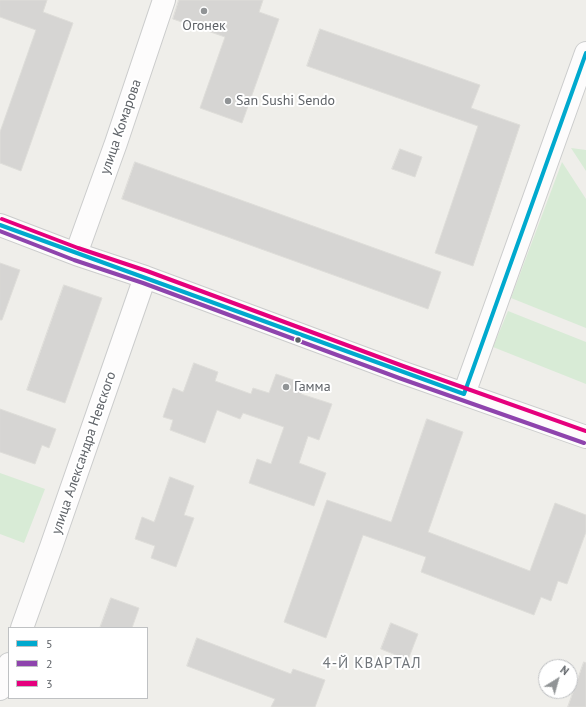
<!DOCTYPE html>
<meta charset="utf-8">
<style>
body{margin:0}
#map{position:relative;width:586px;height:707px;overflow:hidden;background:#efeeea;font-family:"PT Sans",sans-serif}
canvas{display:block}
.legend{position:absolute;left:8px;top:627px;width:140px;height:72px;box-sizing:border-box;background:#fff;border:1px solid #bfc1c3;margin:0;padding:5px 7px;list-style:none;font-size:12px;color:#5f6368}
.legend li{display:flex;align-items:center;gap:8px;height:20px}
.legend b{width:20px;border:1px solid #bfc1c3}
.north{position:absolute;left:538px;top:659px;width:40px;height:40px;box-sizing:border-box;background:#fff;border:1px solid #bfc1c3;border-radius:50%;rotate:37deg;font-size:11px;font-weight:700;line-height:16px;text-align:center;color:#5f6368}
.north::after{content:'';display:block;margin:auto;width:14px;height:18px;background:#919496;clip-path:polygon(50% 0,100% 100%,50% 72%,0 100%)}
</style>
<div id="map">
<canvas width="586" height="707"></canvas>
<ul class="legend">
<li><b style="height:5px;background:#00a9ce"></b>5</li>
<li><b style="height:5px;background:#8e44ad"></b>2</li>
<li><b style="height:5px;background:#e5007d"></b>3</li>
</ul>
<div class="north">N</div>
</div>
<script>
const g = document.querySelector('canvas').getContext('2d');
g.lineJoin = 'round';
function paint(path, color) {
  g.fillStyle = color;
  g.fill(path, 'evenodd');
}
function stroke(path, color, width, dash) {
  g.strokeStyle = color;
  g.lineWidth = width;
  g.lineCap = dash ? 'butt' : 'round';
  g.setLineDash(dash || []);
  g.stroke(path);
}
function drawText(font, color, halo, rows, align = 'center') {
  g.font = font + ' "PT Sans",sans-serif';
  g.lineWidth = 4;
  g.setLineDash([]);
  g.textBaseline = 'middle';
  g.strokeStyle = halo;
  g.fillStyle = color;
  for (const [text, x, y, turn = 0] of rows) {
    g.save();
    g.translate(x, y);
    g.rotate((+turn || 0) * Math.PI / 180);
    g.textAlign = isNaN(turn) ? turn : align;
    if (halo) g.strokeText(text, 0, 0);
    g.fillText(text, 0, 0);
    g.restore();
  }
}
const green = new Path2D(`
 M571 148 586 150V171Z
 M562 162 586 199V328L511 298Z
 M508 311 586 342V384L493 347Z
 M0 473 45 489 24 543 0 534Z`);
const building = new Path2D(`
 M0 0H47L43 12 73 23 21 171 0 163V132L36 30 0 17Z
 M179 0H263L259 12 279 19 242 123 200 108 225 37 173 19Z
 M320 29 480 85 471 108 520 125 473 266 435 253 478 126 307 66Z
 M400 149 422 157 415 177 392 169Z
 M135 162 441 272 428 309 122 199Z
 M0 263 20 270 2 320H0Z
 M64 285 102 298 65 403 27 390Z
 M194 363 218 372 215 381 251 394 253 388 269 393 276 374 305 384 301 394 332 404 319 440 308 436 299 463 326 473 314 506 249 483 257 459 271 464 284 427 243 413 240 419 217 410 205 443 170 430 173 420 163 417 173 388 183 392Z
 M0 409 56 429 49 448 42 445 35 464 0 452Z
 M427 419 463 432 428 532 530 571 555 503 586 515V532L567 584 558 581 551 601 541 597 534 615 421 572 426 557 363 535 326 638 284 622 327 500 391 522Z
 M170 477 194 486 184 515 194 518 176 567 151 558 155 546 135 539 142 517 154 522Z
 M111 598 139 608 132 628H100Z
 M391 623 418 634 408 660 381 649Z
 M197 638 291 674 293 669 325 680 315 707H271L275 699 187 666Z
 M584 662 586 663V707H568Z`);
const minor = new Path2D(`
 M0 225 76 254 145 277 401 372 586 437
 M76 254 116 143 164 0
 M464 394 586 53
 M22 628 51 547 145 277
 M0 689 9 664`);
const bus1 = new Path2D(`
 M0 225 464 394 586 53`);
const bus2 = new Path2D(`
 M0 231 74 260 143 283 399 378 584 443`);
const bus3 = new Path2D(`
 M2 219 78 248 147 271 403 366 586 431`);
const markers = [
 [204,11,4,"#919496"],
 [228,101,4,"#919496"],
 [298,340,3.5,"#5f6368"],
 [286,387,4,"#919496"]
];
const poiNames = [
 ["Огонек",204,26,"center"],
 ["San Sushi Sendo",236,101],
 ["Гамма",294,387]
];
const streetNames = [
 ["улица Комарова",121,127,-71],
 ["улица Александра Невского",84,453,-71]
];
const neighbourhoodNames = [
 ["4-Й КВАРТАЛ",372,664]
];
paint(green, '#d8ebd6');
paint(building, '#d6d5d3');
stroke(building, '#deddd9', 1);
stroke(minor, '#cbcccc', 24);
stroke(minor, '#fdfcfc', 22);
stroke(bus1, '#00a9ce', 4);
stroke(bus2, '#8e44ad', 4);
stroke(bus3, '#e5007d', 4);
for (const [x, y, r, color] of markers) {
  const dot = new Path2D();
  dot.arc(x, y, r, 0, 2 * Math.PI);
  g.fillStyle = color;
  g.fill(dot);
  stroke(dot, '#fff', 1.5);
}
drawText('14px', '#5f6368', '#fff', poiNames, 'left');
drawText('14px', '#5f6368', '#fff', streetNames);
g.letterSpacing = '1px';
drawText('15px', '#70757a', '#fff', neighbourhoodNames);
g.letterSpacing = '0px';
</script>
